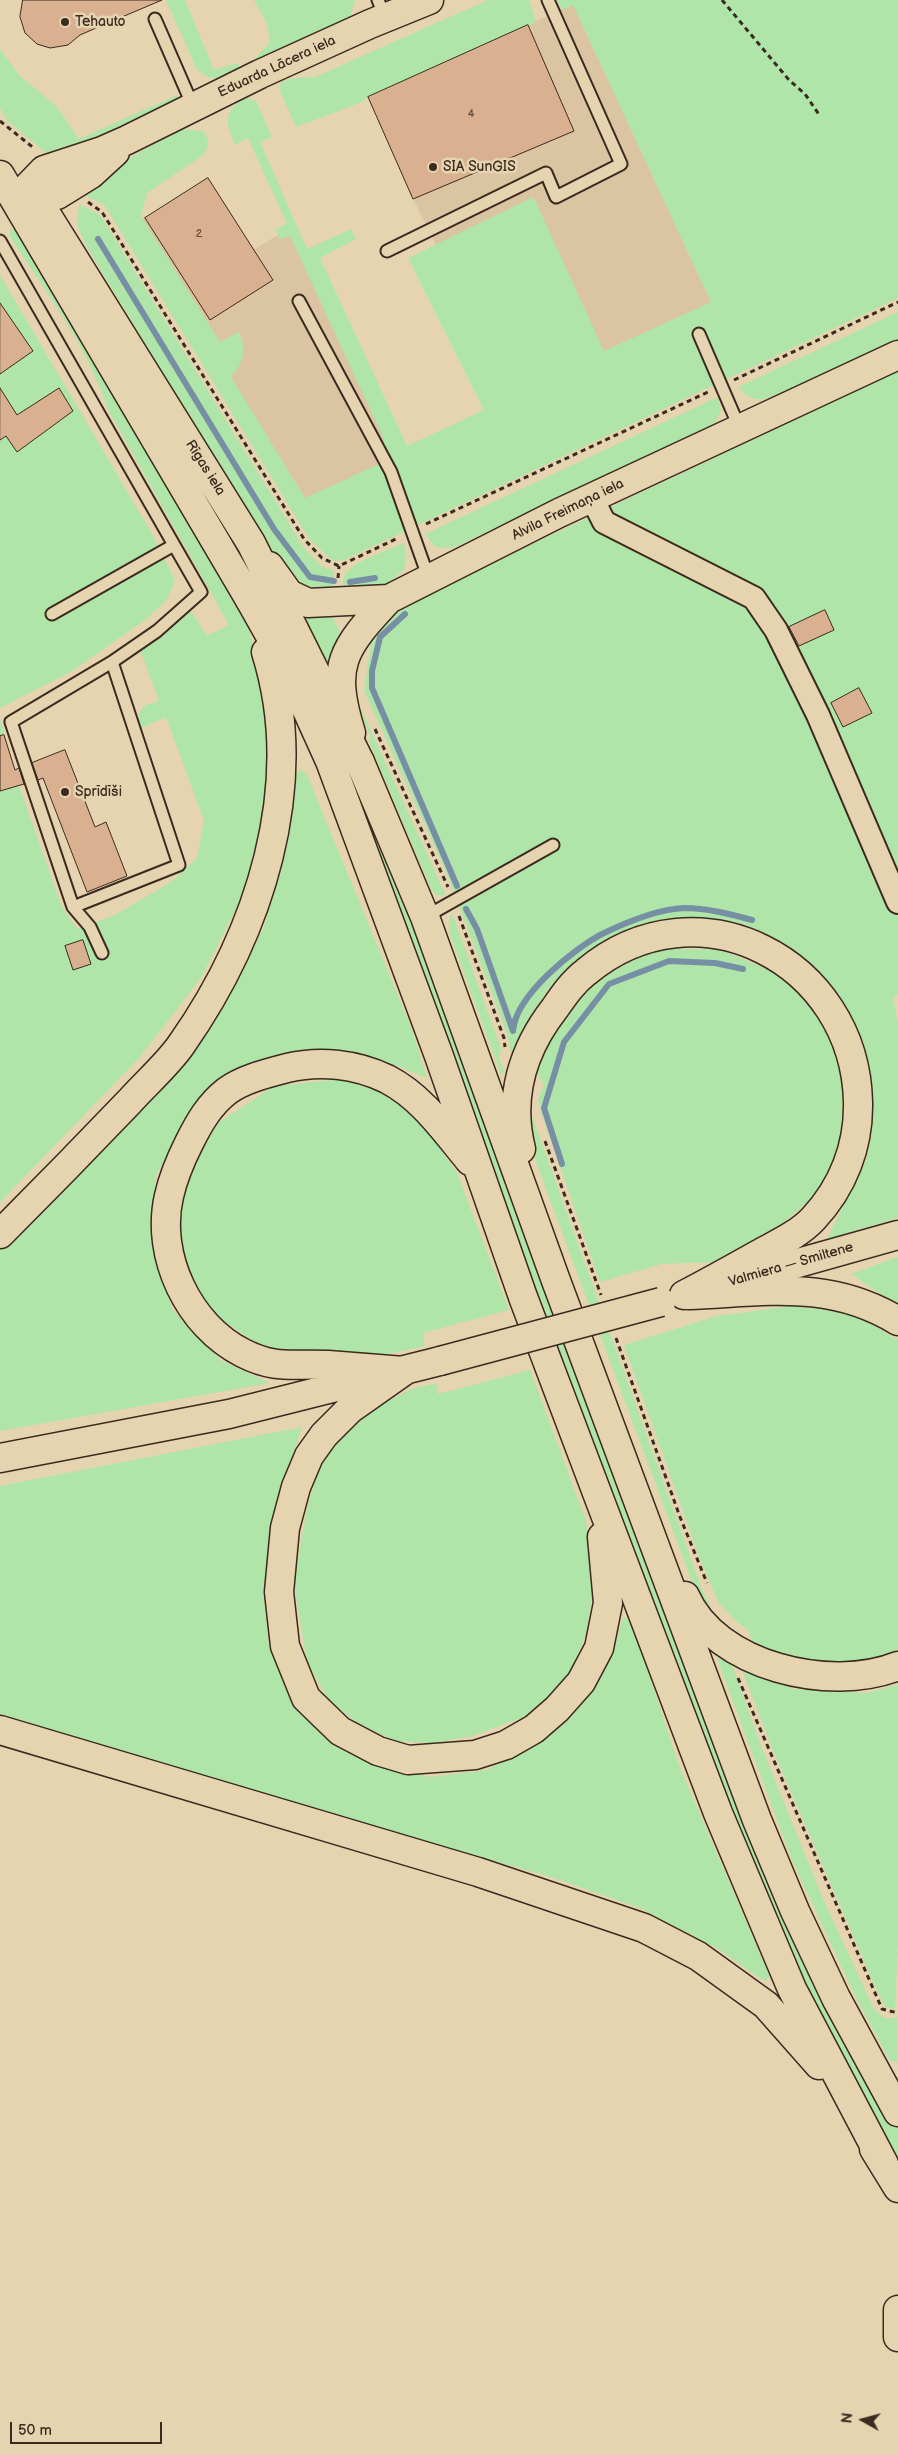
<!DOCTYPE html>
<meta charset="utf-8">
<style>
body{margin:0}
#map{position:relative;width:898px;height:2455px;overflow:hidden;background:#e6d4b1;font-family:"Balsamiq Sans",sans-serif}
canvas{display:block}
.north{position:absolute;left:838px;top:2395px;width:50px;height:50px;-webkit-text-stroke:4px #e6d4b1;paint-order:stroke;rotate:277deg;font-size:14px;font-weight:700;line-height:20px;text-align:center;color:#3b2a1e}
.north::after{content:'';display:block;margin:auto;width:18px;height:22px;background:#3b2a1e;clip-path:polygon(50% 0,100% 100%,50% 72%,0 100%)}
.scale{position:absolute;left:10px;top:2422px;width:152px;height:22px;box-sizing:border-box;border:2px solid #3b2a1e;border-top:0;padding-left:6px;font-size:15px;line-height:18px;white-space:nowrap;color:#3b2a1e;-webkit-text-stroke:4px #e6d4b1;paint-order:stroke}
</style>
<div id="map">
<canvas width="898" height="2455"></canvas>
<div class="north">N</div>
<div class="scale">50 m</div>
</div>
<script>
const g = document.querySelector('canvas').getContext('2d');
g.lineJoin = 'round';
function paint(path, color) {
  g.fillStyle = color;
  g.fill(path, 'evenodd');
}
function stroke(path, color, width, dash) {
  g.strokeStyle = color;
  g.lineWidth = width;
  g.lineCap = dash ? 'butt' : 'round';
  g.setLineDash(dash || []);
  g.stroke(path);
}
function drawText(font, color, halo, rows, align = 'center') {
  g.font = font + ' "Balsamiq Sans",sans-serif';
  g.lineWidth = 5;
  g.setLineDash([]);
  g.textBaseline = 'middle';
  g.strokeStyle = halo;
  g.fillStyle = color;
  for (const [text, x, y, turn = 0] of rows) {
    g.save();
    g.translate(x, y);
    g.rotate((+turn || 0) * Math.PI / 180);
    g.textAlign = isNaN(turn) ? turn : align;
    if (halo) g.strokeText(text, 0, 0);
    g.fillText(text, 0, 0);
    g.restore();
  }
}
const built = new Path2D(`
 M573 4 719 319 500 423 439 251 413 199 574 131 528 25Z
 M145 217 210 320 273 280 253 250 291 227 403 466 314 513 135 223Z`);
const green = new Path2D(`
 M166 0H185L214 70 238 63 241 69 220 78H209L197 70Z
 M254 0H355L349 21 250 64 270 42 267 24Z
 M488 0H529L536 22 368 97 362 102 296 127 279 89 281 82 293 78 315 77Z
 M557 0H898V298L344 560 333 561 310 540 105 206C98 200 89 200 83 193L122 162 182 129 203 131 208 139 207 149 202 156 147 193 141 216 220 342 239 332C247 349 244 363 231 377L305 498 381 463 385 451 383 437 290 236 280 239 275 230 287 224 248 138 235 145C225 122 223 110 246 98L256 101 272 137 260 142 307 249 351 229 356 239 320 258 407 446 484 410 408 258 531 198H534L604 351 711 302 573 5 562 10Z
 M0 49 20 76 57 107 79 139 177 95 181 101 74 150 49 155 7 121 0 108Z
 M79 204 101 216 304 548 321 566 334 571 333 596 298 584 281 568 89 251 77 225Z
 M15 228 79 330 93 361 200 539 246 620 263 677 272 739 261 822 244 893 202 976 141 1056 0 1202V719L19 786 62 907 77 929 115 915 171 882 197 858 204 821 166 717 141 728 138 715 144 706 159 701 140 650 191 611 207 636 229 625 108 410C88 347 46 292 10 237V230Z
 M0 275 151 532 175 580 167 600 145 620 72 671 0 708Z
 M898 312V340L776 395C756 402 753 402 738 387Z
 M898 371V995L893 997 898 1025V1218L827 1239 867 1157 872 1086 857 1029 819 972 761 933 713 919 655 923 590 952 546 991 517 1047 511 1053 507 1034 447 874 364 691 373 631 401 606Z
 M718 397 721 410 715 423 662 451 452 548 435 547 425 534Z
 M404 543 406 557 404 570 388 583 344 596C343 589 341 580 346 573 356 560 389 550 404 543Z
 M305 613 332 616 343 638 334 663 328 665 323 660 302 617Z
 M354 689 357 700 446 896 437 895 432 891 369 742 370 736 356 701Z
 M339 753 344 755 438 985 857 2055 898 2127V2162L842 2062 789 1958 654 1620Z
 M301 769 307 775 412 1030 427 1078 387 1062 324 1050 263 1062 196 1102 156 1176 151 1239 172 1309 220 1360 270 1383 0 1431V1244L200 1038 264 928 290 822 296 774Z
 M452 913 501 1049 499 1060 505 1070 501 1075 449 932V919Z
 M668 949H719L771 971 796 990 828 1031 844 1087 839 1151 816 1195 772 1232 712 1262 662 1264 600 1282 541 1112 538 1099 544 1085 535 1070 536 1051 595 977 632 956Z
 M342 1079 386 1094 424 1125 457 1173 509 1310 423 1333 425 1346 350 1362 276 1356 210 1312 185 1262 178 1219 193 1165 218 1123 274 1086Z
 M528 1105 700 1584 714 1616 698 1598 537 1165 528 1124Z
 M898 1257V1306L851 1274Z
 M792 1306 852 1313 898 1340V1650L844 1666 793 1660 752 1643 749 1631 736 1621 718 1602 700 1559 624 1345 717 1316Z
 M530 1370 586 1521 594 1586 586 1634 568 1679 524 1717 472 1736 433 1743 395 1741 357 1723 328 1699 307 1662 294 1584 306 1513 322 1457 345 1430 370 1411 411 1389 437 1383 438 1394Z
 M302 1427 274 1514 263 1593 269 1646 289 1698 323 1737 367 1761 430 1777 487 1770 554 1732 595 1687 618 1635 623 1618 630 1617 679 1766 770 1977 764 1981 718 1949 642 1909 554 1878 0 1719V1486Z
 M719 1654 731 1662 761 1746 824 1901 874 2009 884 2018H897V2062L890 2061 855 1996 792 1860 717 1659Z
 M742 1670 795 1689 867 1693 898 1684V1941L895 2009 885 2007 874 1984 772 1748Z`);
const stream = new Path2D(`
 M98 239 274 529 310 577 334 581
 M350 582 375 578
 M405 614 380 637 372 671V688L457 886
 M466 909 477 929 513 1031C515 996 574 948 604 933 627 922 658 909 684 908 707 908 730 914 752 920
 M562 1164 544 1108 564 1042 609 984 669 961 715 963 743 969`);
const building = new Path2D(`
 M23 0H162L96 28 80 35 68 45 50 48 37 44 25 33 20 17Z
 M528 25 574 131 413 199 368 97Z
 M208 178 273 280 210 320 145 218Z
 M0 303 33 351 0 374Z
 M0 388 17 415 59 388 73 411 17 452 6 436 0 440Z
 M825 610 834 630 799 646 789 627Z
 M859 688 872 713 843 727 831 703Z
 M4 735 15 770 19 768 24 784 0 791V736Z
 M65 750 95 827 106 822 127 876 87 892 43 778 38 780 32 763Z
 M83 940 91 964 73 970 65 946Z`);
const path = new Path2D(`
 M722 0 789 80 805 94 820 116
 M0 121 35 149
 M88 202 102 212 304 539 322 558 339 566 398 538
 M734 380 898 302
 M426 524 708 392
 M338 578 339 566
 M375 729 448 887
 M459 916 504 1038 505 1047
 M545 1141 601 1295
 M616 1338 680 1517 707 1583
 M738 1678 882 2009 898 2013`);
const lane = new Path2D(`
 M378 0 385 17
 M155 19 189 97 198 104
 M0 241 174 545 52 614
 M387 251 546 173 556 197 621 164 548 0
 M299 301 391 472 429 579
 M699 334 740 429
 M73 907 179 865 112 662 157 631 201 592 174 545
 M425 917 553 845
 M102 953 90 927 73 907 11 722 112 662`);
const street = new Path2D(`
 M592 498 604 522 754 598 776 630 818 715 898 902`);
const secondary = new Path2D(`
 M16 199 44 170 102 151 127 140 260 74 370 24 429 0
 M16 199 57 195 91 174 115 152
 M269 566 289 594 308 603 389 599 559 513 898 355
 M351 733C330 665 342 649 389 599
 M898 2310V2337`);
const primary = new Path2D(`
 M0 175 250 600
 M16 199 48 217 251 543 360 762
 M709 1288 898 1235`);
const highway = new Path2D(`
 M250 600 286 664 330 761 439 1056 523 1297 718 1813 792 1989 884 2164
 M360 762 425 917 555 1278 757 1820 795 1911 836 1998 898 2112
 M521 1149C508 1097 523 1049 555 1008 564 995 573 982 586 972 697 879 855 961 858 1102 859 1146 843 1187 813 1219 799 1234 777 1244 759 1254 734 1268 709 1282 684 1295
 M0 1234C44 1190 87 1146 130 1101 146 1083 167 1065 181 1045 259 934 308 786 266 652
 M689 1295C766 1292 829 1279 898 1321
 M404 1371 350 1409 324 1435 309 1456 296 1487 285 1528 279 1592 285 1646 306 1698 340 1731 378 1751 408 1760 475 1755 506 1745 534 1729 557 1709 581 1682 599 1648 608 1603 602 1537
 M404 1371C379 1369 354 1367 328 1365 294 1363 276 1370 243 1353 189 1326 155 1256 169 1196 173 1178 181 1159 189 1143 199 1123 209 1105 227 1091 243 1079 268 1073 287 1068 320 1060 356 1064 387 1079 422 1097 445 1131 470 1161
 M0 1458 229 1414 440 1361
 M685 1596C716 1667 831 1693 898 1666
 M0 1730 478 1872 644 1928 698 1956 766 2005 819 2065
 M874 2149 898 2188`);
const highwayBridge = new Path2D(`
 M440 1361 661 1302`);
const markers = [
 [65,22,5,"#3b2a1e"],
 [433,167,5,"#3b2a1e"],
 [65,792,5,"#3b2a1e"]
];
const numberNames = [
 ["4",471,114],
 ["2",199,234]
];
const poiNames = [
 ["Tehauto",75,22],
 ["SIA SunGIS",443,167],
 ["Sprīdīši",75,792]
];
const streetNames = [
 ["Eduarda Lācera iela",277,67,-25],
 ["Rīgas iela",205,468,58],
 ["Alvila Freimaņa iela",568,510,-26],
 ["Valmiera — Smiltene",791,1265,-16]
];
paint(built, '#dbc4a2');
paint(green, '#afe5a8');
stroke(stream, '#778fa4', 6);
paint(building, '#d9b190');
stroke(building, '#3b2a1e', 1);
stroke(lane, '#3b2a1e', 15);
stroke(street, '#3b2a1e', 26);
stroke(secondary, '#3b2a1e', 31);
stroke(primary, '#3b2a1e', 31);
stroke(highway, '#3b2a1e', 31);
stroke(path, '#3b2a1e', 3, [5, 4]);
stroke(lane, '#e6d4b1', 11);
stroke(street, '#e6d4b1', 22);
stroke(secondary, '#e6d4b1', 28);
stroke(primary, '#e6d4b1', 28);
stroke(highway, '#e6d4b1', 28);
stroke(highwayBridge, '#3b2a1e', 31, []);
stroke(highwayBridge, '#e6d4b1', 28);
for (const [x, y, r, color] of markers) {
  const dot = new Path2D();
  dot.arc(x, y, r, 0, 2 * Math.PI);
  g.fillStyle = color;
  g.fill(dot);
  stroke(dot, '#e6d4b1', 2);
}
drawText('11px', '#624c3a', null, numberNames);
drawText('14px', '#3b2a1e', '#e6d4b1', poiNames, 'left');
drawText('14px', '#3b2a1e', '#e6d4b1', streetNames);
</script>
